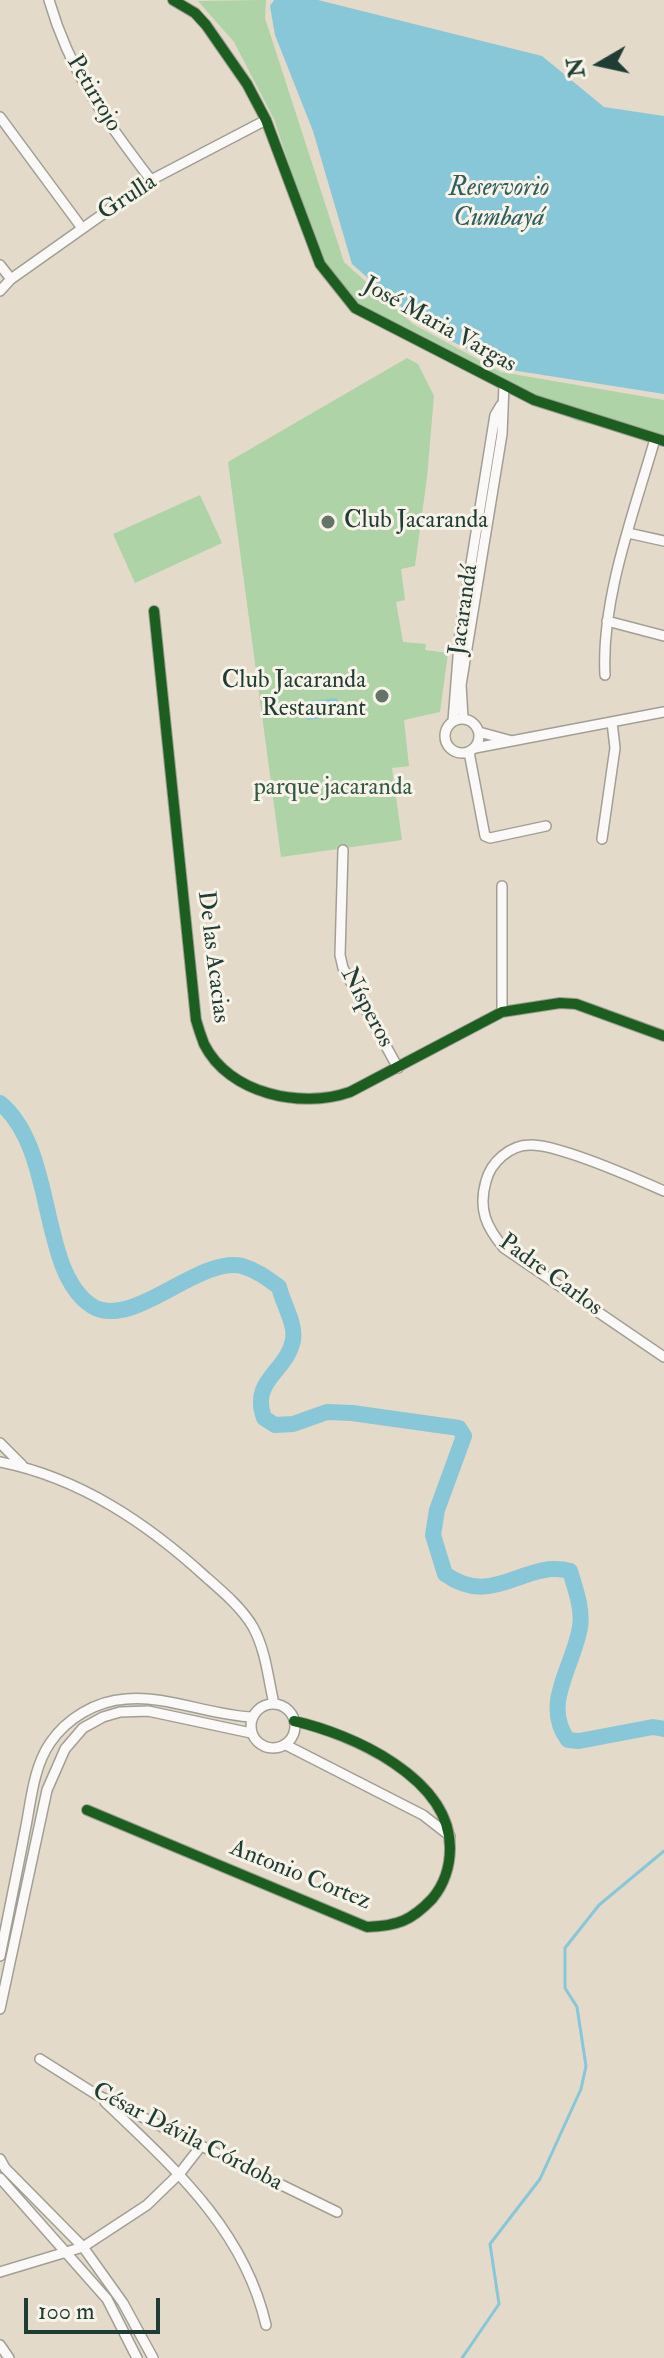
<!DOCTYPE html>
<meta charset="utf-8">
<style>
body{margin:0}
#map{position:relative;width:664px;height:2358px;overflow:hidden;background:#e3dac9;font-family:"IM FELL Double Pica",serif}
canvas{display:block}
.north{position:absolute;left:560px;top:24px;width:80px;height:80px;-webkit-text-stroke:6px #f7f3e8;paint-order:stroke;rotate:261deg;font-size:22px;font-weight:700;line-height:32px;text-align:center;color:#1f3d34}
.north::after{content:'';display:block;margin:auto;width:28px;height:36px;background:#1f3d34;clip-path:polygon(50% 0,100% 100%,50% 72%,0 100%)}
.scale{position:absolute;left:24px;top:2298px;width:136px;height:36px;box-sizing:border-box;border:4px solid #1f3d34;border-top:0;padding-left:10px;font-size:24px;line-height:28px;white-space:nowrap;color:#1f3d34;-webkit-text-stroke:6px #f7f3e8;paint-order:stroke}
</style>
<div id="map">
<canvas width="664" height="2358"></canvas>
<div class="north">N</div>
<div class="scale">100 m</div>
</div>
<script>
const g = document.querySelector('canvas').getContext('2d');
g.lineJoin = 'round';
function paint(path, color) {
  g.fillStyle = color;
  g.fill(path, 'evenodd');
}
function stroke(path, color, width, dash) {
  g.strokeStyle = color;
  g.lineWidth = width;
  g.lineCap = dash ? 'butt' : 'round';
  g.setLineDash(dash || []);
  g.stroke(path);
}
function drawText(font, color, halo, rows, align = 'center') {
  g.font = font + ' "IM FELL Double Pica",serif';
  g.lineWidth = 6;
  g.setLineDash([]);
  g.textBaseline = 'middle';
  g.strokeStyle = halo;
  g.fillStyle = color;
  for (const [text, x, y, turn = 0] of rows) {
    g.save();
    g.translate(x, y);
    g.rotate((+turn || 0) * Math.PI / 180);
    g.textAlign = isNaN(turn) ? turn : align;
    if (halo) g.strokeText(text, 0, 0);
    g.fillText(text, 0, 0);
    g.restore();
  }
}
const green = new Path2D(`
 M266 0 265 18 344 262 413 324 501 372 664 400V441L577 421 474 373 355 303 321 261 274 119 234 42 198 1Z
 M407 358 418 364 434 396 427 477 415 566 401 569 405 600 396 602 403 642 426 644 425 650 448 653 440 712 404 720 409 766 392 768 402 840 281 857 228 462Z
 M200 495 222 543 135 583 113 534Z`);
const water = new Path2D(`
 M274 0H318L542 56 604 107 664 116V394L505 369 423 326 352 264 313 131 275 35 270 6Z
 M337 698 340 716 307 720 304 702Z`);
const stream = new Path2D(`
 M462 2358 499 2304 490 2244 540 2179 581 2089 586 2066 577 2007 565 1988V1948L599 1905 664 1851`);
const river = new Path2D(`
 M0 1103C57 1150 38 1271 92 1306 132 1331 198 1256 242 1266 256 1270 267 1278 279 1287 283 1304 296 1324 293 1340 287 1372 250 1380 264 1418L275 1425 293 1424 327 1412 352 1413 459 1428 464 1436 437 1510 433 1535 445 1574C494 1609 524 1559 570 1571 575 1588 583 1609 580 1627 574 1666 541 1704 568 1740L579 1741 653 1727 664 1729`);
const street = new Path2D(`
 M49 0C70 73 106 121 151 180
 M173 0 195 13 206 25 247 84 266 120 320 264 355 308 534 400 664 441
 M0 117 82 228
 M0 265 11 279
 M0 291 11 279 151 180 266 120
 M628 533 664 541
 M154 611 196 1020C198 1027 201 1036 204 1044 229 1094 301 1109 350 1092L502 1012 560 1003 576 1004 664 1036
 M607 621 664 636
 M605 675C601 599 634 512 655 439
 M463 718 461 685 502 434 504 385
 M445 736a17 17 0 1 1 34 0a17 17 0 1 1-34 0Z
 M453 721 460 632 495 415 501 405
 M479 732 512 741
 M475 748 664 712
 M469 752 485 836 490 838 546 826
 M602 839 615 748 612 722
 M343 850 340 955 343 968 398 1068
 M502 886V1012
 M664 1191C637 1179 557 1144 530 1145 510 1145 491 1162 486 1181 478 1209 486 1227 504 1248L664 1357
 M0 1443 22 1465
 M0 1462C80 1478 147 1523 207 1578 223 1592 242 1608 253 1627 266 1651 268 1678 274 1704
 M251 1726a22 22 0 1 1 44 0a22 22 0 1 1-44 0Z
 M286 1745 423 1815 450 1836
 M87 1810 367 1927C397 1926 411 1921 432 1899 444 1885 450 1866 450 1848 450 1778 352 1734 294 1721
 M0 1956C8 1915 17 1873 25 1831 31 1802 33 1768 50 1743 67 1718 96 1701 126 1699 167 1695 211 1716 253 1717
 M0 2009 47 1790 65 1749 83 1728 103 1717 120 1712 148 1711 251 1733
 M40 2059 97 2095 337 2212
 M105 2102C173 2167 244 2229 266 2325
 M0 2159 5 2168 83 2247 123 2303 153 2358
 M0 2178 107 2299 137 2358
 M0 2272 83 2247 147 2205 180 2173 201 2146
 M0 2345 9 2358`);
const cycleway = new Path2D(`
 M173 0 195 13 206 25 247 84 266 120 320 264 355 308 534 400 664 441
 M154 611 196 1020C198 1027 201 1036 204 1044 229 1094 301 1109 350 1092L502 1012 560 1003 576 1004 664 1036
 M87 1810 367 1927C397 1926 411 1921 432 1899 444 1885 450 1866 450 1848 450 1778 352 1734 294 1721`);
const markers = [
 [328,522,8,"#647468"],
 [382,696,8,"#647468"]
];
const streetNames = [
 ["Petirrojo",93,94,59],
 ["Grulla",128,198,-33],
 ["José Maria Vargas",439,326,29],
 ["Jacarandá",465,610,-82],
 ["De las Acacias",212,957,83],
 ["Nísperos",366,1008,62],
 ["Padre Carlos",550,1276,36],
 ["Antonio Cortez",300,1876,22],
 ["César Dávila Córdoba",187,2138,27]
];
const poiNames = [
 ["Club Jacaranda",344,522],
 ["Club Jacaranda",366,682,"right"],
 ["Restaurant",366,710,"right"]
];
const parkNames = [
 ["parque jacaranda",333,789]
];
const waterNames = [
 ["Reservorio",499,189],
 ["Cumbayá",499,219]
];
paint(green, '#add3a7');
paint(water, '#87c7d7');
stroke(stream, '#87c7d7', 3);
stroke(river, '#87c7d7', 16);
stroke(street, '#a19f95', 12);
stroke(street, '#fbf9f7', 9);
stroke(cycleway, '#1b5e20', 10);
for (const [x, y, r, color] of markers) {
  const dot = new Path2D();
  dot.arc(x, y, r, 0, 2 * Math.PI);
  g.fillStyle = color;
  g.fill(dot);
  stroke(dot, '#f7f3e8', 3);
}
drawText('24px', '#1f3d34', '#f7f3e8', streetNames);
drawText('24px', '#1f3d34', '#f7f3e8', poiNames, 'left');
drawText('24px', '#335a45', '#f7f3e8', parkNames);
drawText('italic 26px', '#2f5e5e', '#f7f3e8', waterNames);
</script>
